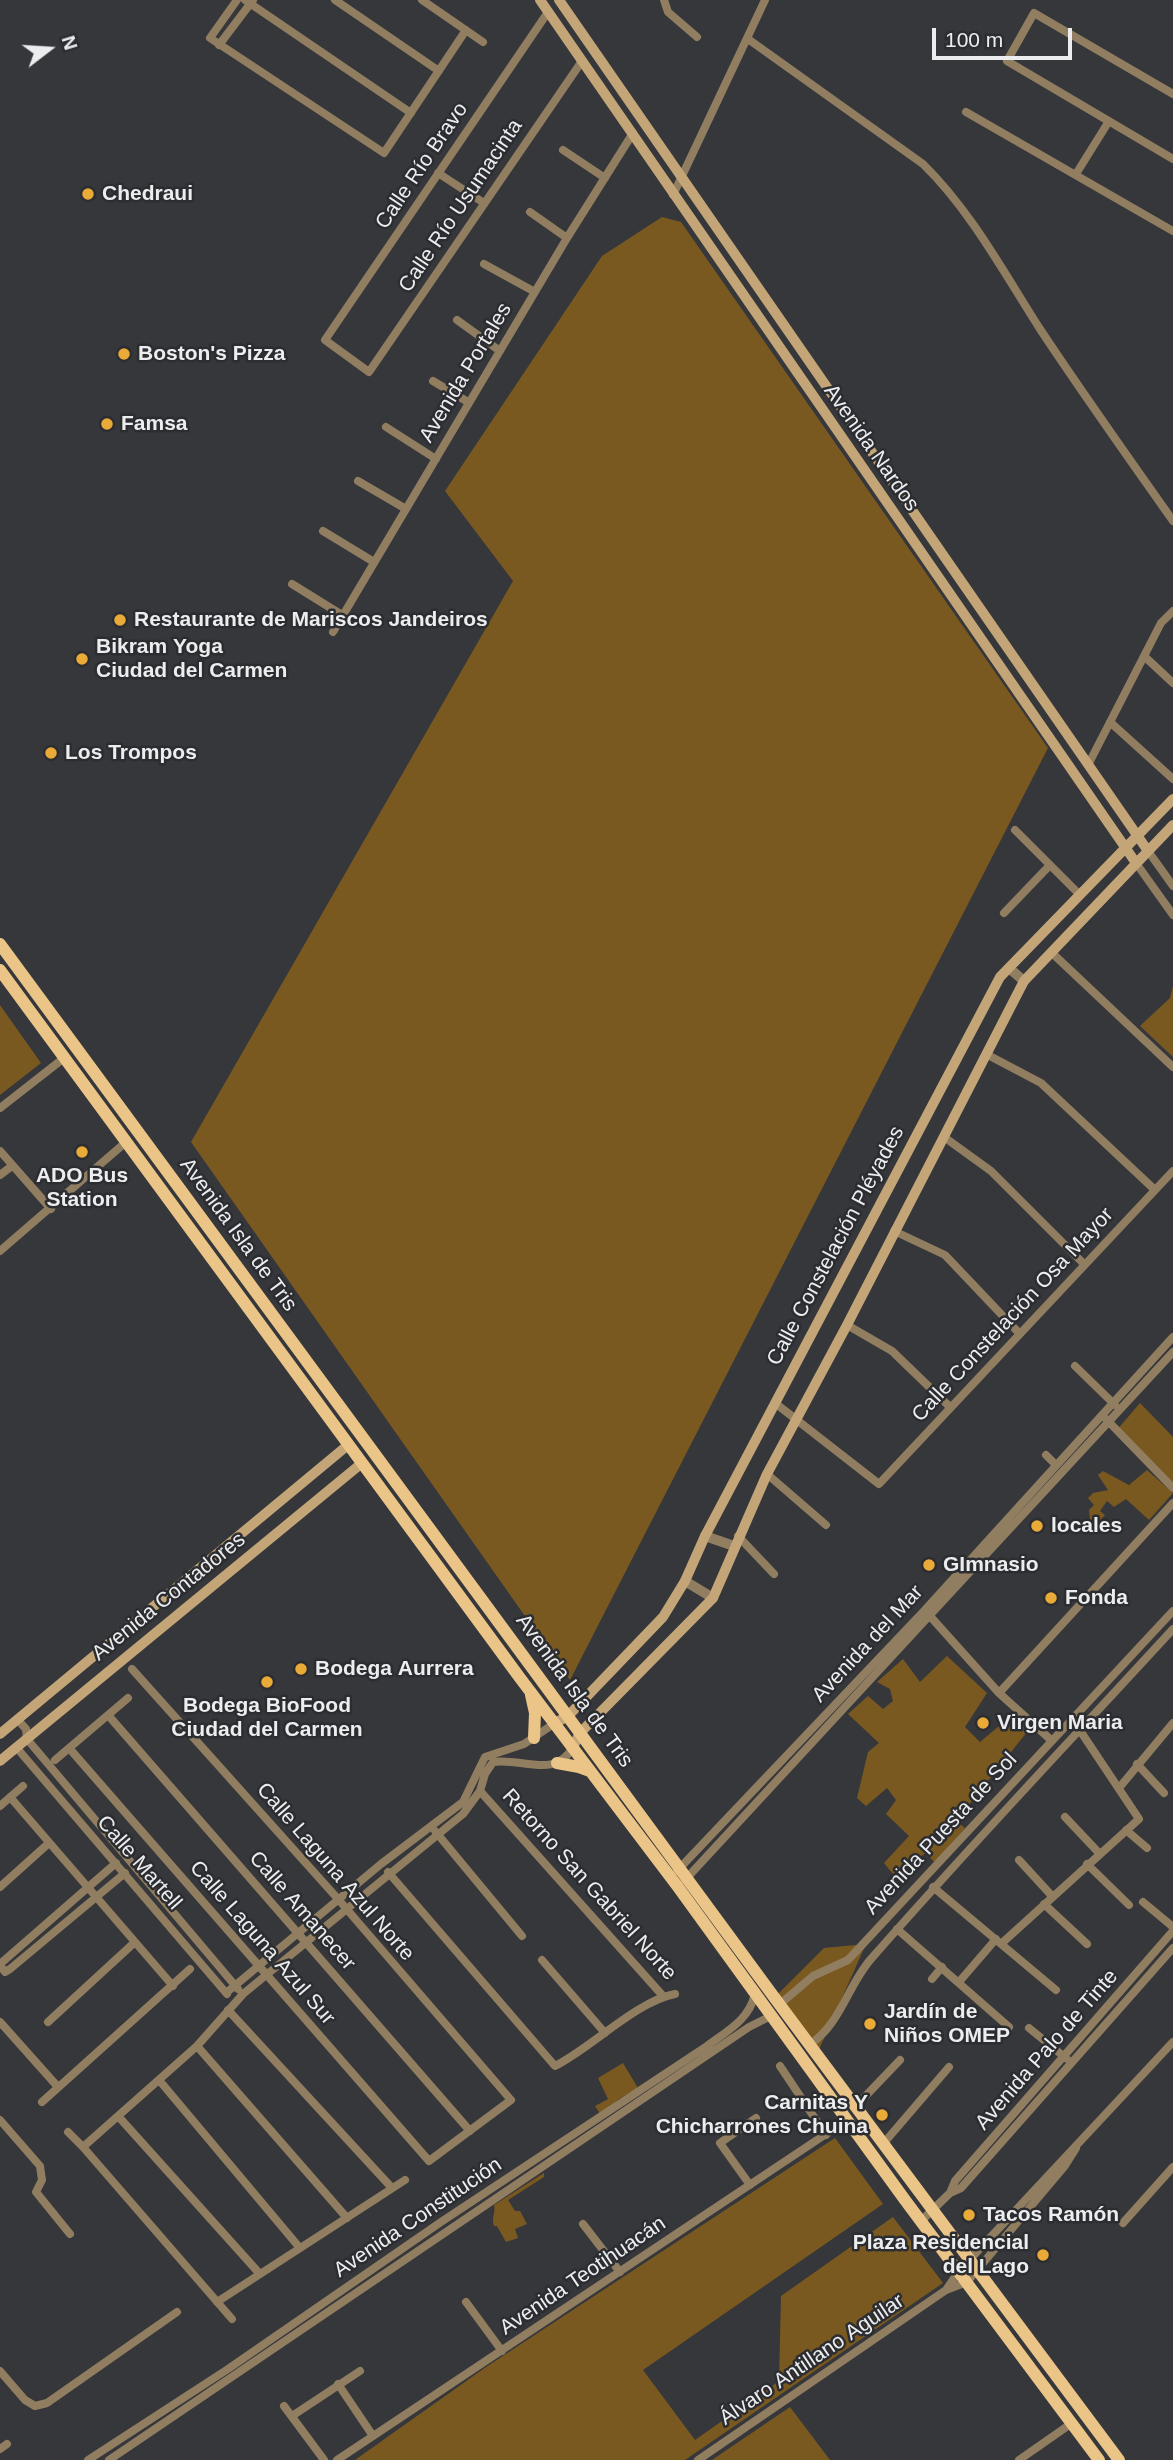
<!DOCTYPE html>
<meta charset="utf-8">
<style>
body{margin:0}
#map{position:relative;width:1173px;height:2460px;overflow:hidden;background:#36373b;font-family:Arial,sans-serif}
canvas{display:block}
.north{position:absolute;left:14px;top:14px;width:70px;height:70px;-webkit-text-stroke:5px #2c2d31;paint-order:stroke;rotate:73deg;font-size:19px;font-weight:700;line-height:28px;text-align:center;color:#ecedef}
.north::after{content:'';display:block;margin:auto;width:24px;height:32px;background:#ecedef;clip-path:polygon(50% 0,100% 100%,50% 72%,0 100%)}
.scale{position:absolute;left:932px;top:28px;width:140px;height:32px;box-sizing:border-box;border:4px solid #ecedef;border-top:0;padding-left:9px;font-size:21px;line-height:24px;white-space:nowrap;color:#ecedef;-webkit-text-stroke:5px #2c2d31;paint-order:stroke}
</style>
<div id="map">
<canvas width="1173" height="2460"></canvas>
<div class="north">N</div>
<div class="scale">100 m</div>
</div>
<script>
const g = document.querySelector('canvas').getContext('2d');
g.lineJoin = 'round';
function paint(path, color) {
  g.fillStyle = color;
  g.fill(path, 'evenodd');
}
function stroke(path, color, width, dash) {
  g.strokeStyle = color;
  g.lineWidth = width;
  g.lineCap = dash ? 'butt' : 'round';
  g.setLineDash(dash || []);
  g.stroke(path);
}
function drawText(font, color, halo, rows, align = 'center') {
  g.font = font + ' Arial,sans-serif';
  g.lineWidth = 5;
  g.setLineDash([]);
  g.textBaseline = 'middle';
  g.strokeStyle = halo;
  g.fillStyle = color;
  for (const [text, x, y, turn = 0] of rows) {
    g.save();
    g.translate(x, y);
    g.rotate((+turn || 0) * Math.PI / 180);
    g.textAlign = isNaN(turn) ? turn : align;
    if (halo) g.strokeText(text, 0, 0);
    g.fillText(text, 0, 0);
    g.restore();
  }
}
const green = new Path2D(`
 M662 217 681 222 1048 748 570 1680 191 1142 513 581 445 491 602 256Z
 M1173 986V1057L1140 1026 1170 998Z
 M0 1005 41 1063 0 1095Z
 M1140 1403 1173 1437V1487L1116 1431Z
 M1147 1470 1173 1493 1149 1520 1126 1499 1114 1507 1107 1501 1100 1511 1105 1515 1095 1525 1090 1520 1089 1510 1094 1505 1088 1498 1093 1493 1108 1490 1098 1475 1103 1471 1129 1485Z
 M947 1656 987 1693 965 1727 980 1742 1017 1711 1031 1727 956 1821 965 1828 935 1863 926 1853 893 1874 884 1863 909 1836 886 1814 896 1800 887 1788 866 1806 857 1798 868 1752 879 1743 848 1714 868 1696 883 1709 893 1701 890 1689 877 1682 903 1659 920 1682Z
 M866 1944 817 2054 775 1997 824 1948Z
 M623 2063 638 2088 619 2099 601 2115 595 2106 608 2099 598 2078Z
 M835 2138 883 2204 643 2370 695 2440 779 2381 781 2296 893 2217 943 2283 685 2460H355L486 2367Z
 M544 2173V2177L508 2200 515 2211H520L527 2224 515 2229 518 2238 506 2242 497 2226H494C491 2218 496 2213 494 2205Z
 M790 2407 830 2460H712Z`);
const minor = new Path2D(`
 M237 0 210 38 384 153 466 30
 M245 0 411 113
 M335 0 439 71
 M422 0 483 42
 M664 0 668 12 697 37
 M548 12 325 340 369 372 582 61
 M748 39 923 164C971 211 1004 273 1040 329 1083 394 1128 457 1173 521
 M219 45 253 0
 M1173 94 1034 13 1007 61 1173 159
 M966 112 1173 231
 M563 150 605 178
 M438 173 484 203
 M1076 174 1109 121
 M673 195 765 0
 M530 212 567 238
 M484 264 535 292
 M457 320 500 351
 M433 381 468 402
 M386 427 436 459
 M358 481 406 509
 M323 531 374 562
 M292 584 342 615
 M333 632 567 238 633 133
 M1144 656 1173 683
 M1110 722 1173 779
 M1088 765 1161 623 1173 611
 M1015 830 1080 895
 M1148 851 1173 886
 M1136 863 1173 915
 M1004 913 1050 865
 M1051 952 1173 1067
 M986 1054 1041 1083 1155 1190
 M0 1108 64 1058
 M944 1137 991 1171 1084 1264
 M0 1151 51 1209
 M0 1175 12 1166
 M894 1231 945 1255 1019 1333
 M0 1251 126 1142
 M847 1325 892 1351 950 1407
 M1075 1366 1115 1405
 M775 1403 879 1484 1173 1171
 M1106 1419 1173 1488
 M1046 1455 1056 1465
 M767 1474 826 1525
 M738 1536 774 1574
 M929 1615 999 1693 1051 1740
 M999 1693 1173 1503
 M108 1715 470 2131
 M17 1719 26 1729 27 1739 238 1989
 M16 1747 227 1994
 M69 1748 429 2161 511 2100 338 1899 132 1669
 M55 1760 128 1698
 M1137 1764 1164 1793
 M1119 1788 1173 1723
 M480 1791 663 1996
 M10 1797 173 1986
 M0 1806 23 1786
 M1065 1817 1099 1853
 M1126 1830 1147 1848
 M435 1831 522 1936
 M1019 1860 1052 1896
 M1087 1864 1129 1905
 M677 1871 924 1611 1173 1337
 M388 1872 555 2066C591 2048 637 2001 675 1994
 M685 1880 1173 1352
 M0 1887 49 1843
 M933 1887 1056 1990
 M1143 1902 1173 1927
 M1044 1904 1087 1944
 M897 1929 1009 2027
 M1002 1943 1139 1819 1079 1729
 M542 1960 605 2033
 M0 1964 116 1863
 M0 1965 5 1972 10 1969 125 1873
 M932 1979 942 1967
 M959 1982 996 1939
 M226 1993 381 1864 463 1802 485 1757 524 1744 555 1723
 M780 2004 813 1976 848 1960 1173 1611
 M228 2010 392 2188
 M0 2022 58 2087
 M48 2022 135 1942
 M1029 2028 1067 2059
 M810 2044C840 2025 848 1985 871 1959 969 1847 1072 1739 1173 1629
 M197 2046 347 2218
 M780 2066 826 2135
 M159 2080 299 2247
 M42 2102 190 1969
 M856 2106 900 2060
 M118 2116 259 2273
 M0 2120 40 2166 42 2180 36 2192 70 2234
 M68 2132 83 2147 232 2319
 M883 2144 949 2067
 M83 2147 197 2046 243 1994 463 1814 480 1791 485 1774 493 1762C521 1757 555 1780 573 1747
 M750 2185 720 2143 756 2118
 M950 2193 955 2181 1173 1931
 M921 2221 950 2193 961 2188 1173 1948
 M1123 2223 1173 2167
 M583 2224 620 2272
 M946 2290 959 2271 1173 2042
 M217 2302 405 2180
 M466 2302 502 2351
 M0 2371 25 2400 35 2406 47 2403 177 2312
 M338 2384 373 2436
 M284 2406 324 2460
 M292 2416 360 2371
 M0 2449 7 2444
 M88 2460 228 2369 441 2222 707 2046C727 2031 749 2020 755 1994
 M109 2460 749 2027 771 2016
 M337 2460 847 2120
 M698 2460 946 2290 967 2282 1064 2167 1076 2148
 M1019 2460 1072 2423`);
const tertiary = new Path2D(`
 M1009 968 1024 981
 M705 1536 734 1546
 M685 1581 713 1598`);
const secondary = new Path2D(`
 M540 0 1136 863
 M559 0 1148 851
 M555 1723 568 1716 663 1617 685 1581 705 1536 1000 977 1173 799
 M0 1734 348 1445
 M573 1747 580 1733 713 1598 767 1474 847 1325 1024 981 1173 825
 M0 1761 362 1463`);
const primary = new Path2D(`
 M0 944 774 1997 1119 2460
 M0 970 520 1678 678 1887 905 2200 1099 2460
 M531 1695 535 1713 534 1738
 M557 1763 579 1767 590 1771`);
const markers = [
 [88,194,7,"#eaaa38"],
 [124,354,7,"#eaaa38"],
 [107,424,7,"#eaaa38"],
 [120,620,7,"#eaaa38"],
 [82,659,7,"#eaaa38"],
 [51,753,7,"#eaaa38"],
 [82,1152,7,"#eaaa38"],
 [1037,1526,7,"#eaaa38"],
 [929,1565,7,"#eaaa38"],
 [1051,1598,7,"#eaaa38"],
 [301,1669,7,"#eaaa38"],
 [267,1682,7,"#eaaa38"],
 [983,1723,7,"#eaaa38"],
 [870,2024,7,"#eaaa38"],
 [882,2115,7,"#eaaa38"],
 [969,2215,7,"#eaaa38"],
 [1043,2255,7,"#eaaa38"]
];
const streetNames = [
 ["Calle Río Bravo",422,166,-56],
 ["Calle Río Usumacinta",461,206,-56],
 ["Avenida Portales",466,373,-59],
 ["Avenida Nardos",871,448,55],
 ["Avenida Isla de Tris",238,1235,54],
 ["Calle Constelación Pléyades",836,1246,-62],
 ["Calle Constelación Osa Mayor",1013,1315,-47],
 ["Avenida Contadores",169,1597,-39],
 ["Avenida del Mar",868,1644,-47],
 ["Avenida Isla de Tris",574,1691,54],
 ["Avenida Puesta de Sol",941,1834,-47],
 ["Calle Martell",139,1863,49],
 ["Calle Laguna Azul Norte",335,1872,49],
 ["Retorno San Gabriel Norte",589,1885,48],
 ["Calle Amanecer",302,1911,49],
 ["Calle Laguna Azul Sur",262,1943,49],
 ["Avenida Palo de Tinte",1047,2050,-49],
 ["Avenida Constitución",418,2218,-34],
 ["Avenida Teotihuacán",583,2276,-34],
 ["Álvaro Antillano Aguilar",812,2360,-34]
];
const poiNames = [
 ["Chedraui",102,194],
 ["Boston's Pizza",138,354],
 ["Famsa",121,424],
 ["Restaurante de Mariscos Jandeiros",134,620],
 ["Bikram Yoga",96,647],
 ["Ciudad del Carmen",96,671],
 ["Los Trompos",65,753],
 ["ADO Bus",82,1176,"center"],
 ["Station",82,1200,"center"],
 ["locales",1051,1526],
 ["GImnasio",943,1565],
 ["Fonda",1065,1598],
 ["Bodega Aurrera",315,1669],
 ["Bodega BioFood",267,1706,"center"],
 ["Ciudad del Carmen",267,1730,"center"],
 ["Virgen Maria",997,1723],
 ["Jardín de",884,2012],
 ["Niños OMEP",884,2036],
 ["Carnitas Y",868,2103,"right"],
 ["Chicharrones Chuina",868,2127,"right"],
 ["Tacos Ramón",983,2215],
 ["Plaza Residencial",1029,2243,"right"],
 ["del Lago",1029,2267,"right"]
];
paint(green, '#7a5920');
stroke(minor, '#917e61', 8);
stroke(tertiary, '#917e61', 10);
stroke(secondary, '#c4a577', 10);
stroke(primary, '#ebc487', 12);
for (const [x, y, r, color] of markers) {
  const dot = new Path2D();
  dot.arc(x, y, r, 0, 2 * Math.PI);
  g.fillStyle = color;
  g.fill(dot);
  stroke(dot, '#2c2d31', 2.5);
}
drawText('21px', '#ecedef', '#2c2d31', streetNames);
drawText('bold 21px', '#ecedef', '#2c2d31', poiNames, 'left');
</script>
